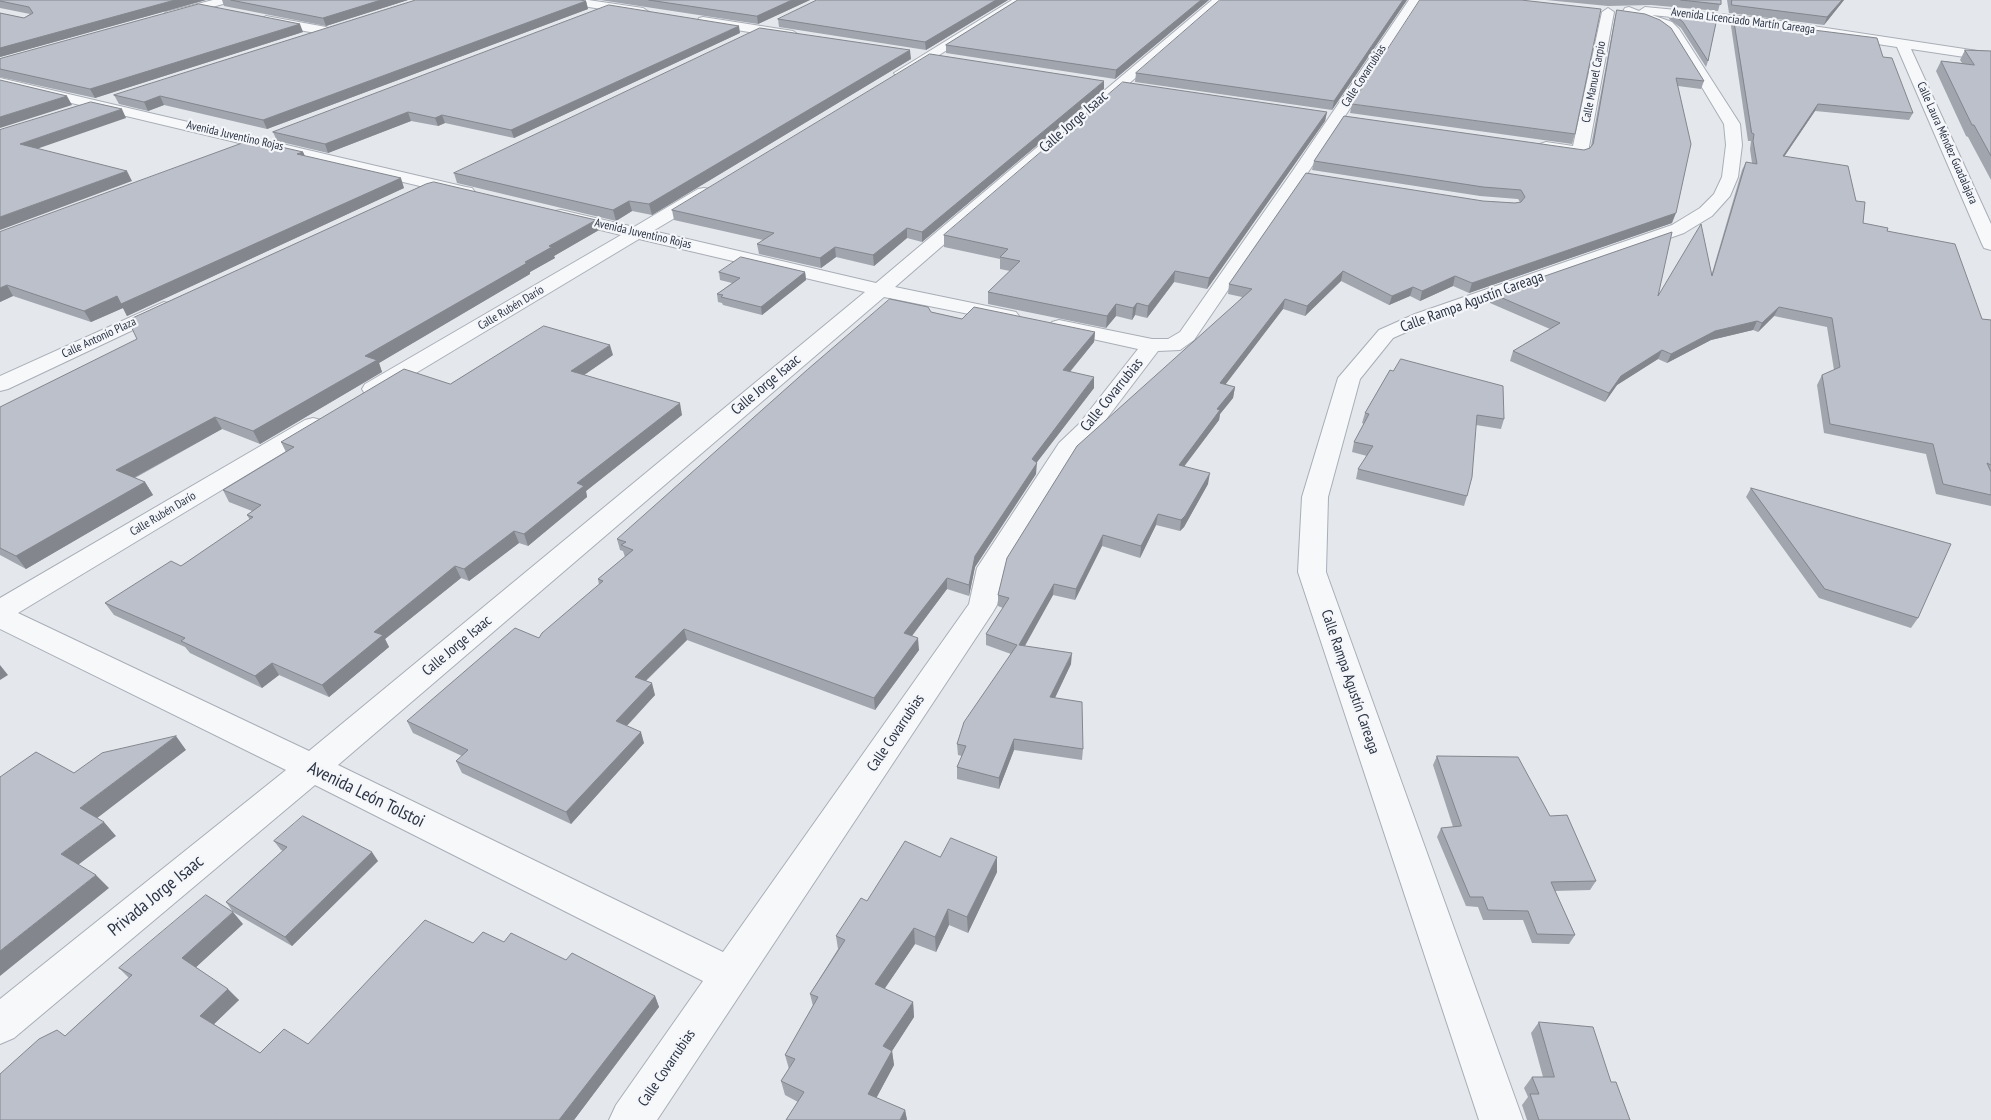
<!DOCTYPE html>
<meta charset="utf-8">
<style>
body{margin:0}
canvas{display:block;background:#e4e7ec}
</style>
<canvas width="1991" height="1120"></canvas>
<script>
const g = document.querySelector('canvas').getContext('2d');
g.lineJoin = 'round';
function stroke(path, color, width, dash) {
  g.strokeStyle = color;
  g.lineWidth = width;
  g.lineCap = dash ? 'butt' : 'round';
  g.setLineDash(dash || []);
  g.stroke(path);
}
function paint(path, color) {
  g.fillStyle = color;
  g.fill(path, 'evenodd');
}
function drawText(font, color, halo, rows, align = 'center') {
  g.font = font + ' "PT Sans Narrow",sans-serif';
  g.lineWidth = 4.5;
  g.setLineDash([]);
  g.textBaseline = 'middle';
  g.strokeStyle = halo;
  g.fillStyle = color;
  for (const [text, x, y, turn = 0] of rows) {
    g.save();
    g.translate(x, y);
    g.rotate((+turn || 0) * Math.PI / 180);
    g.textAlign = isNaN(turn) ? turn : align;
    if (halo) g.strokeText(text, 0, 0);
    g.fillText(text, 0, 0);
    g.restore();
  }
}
const minor = new Path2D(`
 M213 0H232L230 2 170 19 164 15 166 12Z
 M559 0H588L643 8 649 12 643 16 565 3Z
 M1012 0H1026L906 76H896L894 73Z
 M1212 0H1225L895 287 1016 312 1019 316 1016 320 1009 322 884 297 338 765 723 952 969 604 977 568 1059 443 1079 424 1138 349 1052 330 1049 326 1052 322 1059 320 1152 339H1168L1180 332 1292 172 1409 0H1421L1307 174 1194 340 1180 350 1158 351 1095 434 1080 447 1005 568 997 605 993 612 657 1120H609L616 1105 703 981 315 785 14 1038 0 1044V999L286 770 0 629V598L305 420 313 418 321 420 325 425 321 430 18 613 309 751 865 292 639 239 381 394 373 396 365 394 362 389 365 384 621 235 555 219 552 215 555 211 561 210 634 227 698 189 704 188 710 189 713 193 710 197 653 231 876 283Z
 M1629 7 1639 11 1645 7 1760 18 1991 53V61L1911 49 1991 224V250L1984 248 1982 244 1897 47 1760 26 1652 15 1672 22 1679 29 1740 124 1742 145 1738 177 1730 196 1712 216 1684 233 1429 322 1393 338 1360 379 1328 497 1326 572 1523 1120H1479L1298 572 1302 497 1338 378 1379 330 1415 314 1672 225 1700 208 1714 194 1722 177 1726 145 1724 124 1670 34 1664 28 1625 14 1623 11 1625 8Z
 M1608 8 1614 12 1588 152 1586 155 1580 157 1540 150 1538 147 1540 144 1546 142 1573 146 1602 12Z
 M266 16 326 27 332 31 326 35 262 23 260 20Z
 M703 17 793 31 799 35 793 39 699 24 697 21 699 18Z
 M0 78 466 187 472 188 475 192 472 196 466 197 0 86Z
 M164 302 171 304 174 308 171 312 8 389 0 391V376Z`);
const wall = new Path2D(`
 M0 0H206L0 57V13L24 18 30 14 0 8Z
 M222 0H408L326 26 224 6Z
 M600 0H810L758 24Z
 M1008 0 926 50 779 27 778 19Z
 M1018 0H1209L1115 79 946 53V45Z
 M1407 0 1332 110 1135 82 1136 73Z
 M1546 0H1721L1718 11 1651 5 1608 6Z
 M1727 0H1844L1824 25 1729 13Z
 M586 1 588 9 267 129 164 105 148 111 119 104 114 95Z
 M1617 10 1704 81 1701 89 1678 86 1672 223 1469 293 1453 286 1420 301 1410 296 1389 305 1341 281 1305 316 1283 309 1225 384 1235 387 1233 398 1220 414 1219 420 1184 466 1208 484 1184 527 1180 531 1156 525 1140 558 1102 546 1075 600 1053 595 1025 646 1071 664 1055 698 1083 749 1082 760 1014 750 999 789 957 779V767L962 756 958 755 957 744 1011 654 986 645V634L1003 608 998 606V595L1242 297 1228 294 1229 284 1483 201 1515 203 1520 202 1518 199 1480 196 1312 170 1314 161 1584 150 1590 148 1591 146 1615 17Z
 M1671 13 1717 18 1708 61 1706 67 1681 28 1669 19Z
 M1734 20 1883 57 1913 113 1909 120 1815 111 1784 157 1856 201 1863 223 1887 231 1982 319 1991 320V506L1936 494 1926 454 1824 433 1817 385 1822 375 1834 370 1827 327 1774 316 1758 332 1753 330 1711 340 1667 363 1658 359 1617 385 1605 402 1510 361 1513 351 1550 329 1490 303 1493 294 1658 296 1712 273 1742 170 1746 162 1752 163 1750 149 1751 141H1748L1731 26Z
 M303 32 95 98 0 77V59Z
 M740 33 514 138 445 123 438 126 411 121 328 153 277 141 273 132Z
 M1965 50 1991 51V180L1968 137 1966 136 1936 71 1941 61 1962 63 1960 60Z
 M911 59 652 215 632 211 616 221 457 183 454 173Z
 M1104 89 922 242 907 238 874 266 836 257 821 268 759 254 757 244 763 240 674 220 672 210Z
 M1352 104 1575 134 1572 144 1350 113Z
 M1327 112 1325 121 1207 289 1174 282 1147 318 1135 315 1132 320 1116 316 1106 328 988 304V292L1010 271 1000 269V259L944 247V235Z
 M303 152 305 156 404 188 127 316 123 308 91 322 13 296 0 302V232Z
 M599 230 554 256 555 258 530 272V274L379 363 382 372 260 444 222 429 135 478 145 482 153 495 26 569 0 555V407Z
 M719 272H805L806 280 762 315 723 305 722 303 718 302 717 294 732 283 720 280Z
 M931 312 962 319 1095 332 1094 342 1070 372 1094 388 1036 463V474L975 567 969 596 947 589 912 636 919 650 875 710 687 640 646 681 655 695 627 726 644 743 571 824 462 773 456 761 462 756 413 733 407 721 539 638 599 585 598 579 625 557 623 551 620 550 617 539Z
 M613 355 584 375 682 415 586 491 587 497 528 546 519 543 469 581 461 578 385 639 389 647 329 697 279 675 262 688 190 653 185 647 114 615 105 603 181 566 250 520 247 515 252 511 229 502 223 490 286 452 281 442 450 384Z
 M1390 370 1504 419 1501 429 1476 425 1467 496 1464 506 1356 479 1358 469 1367 456 1352 452 1354 442 1364 424 1362 423 1365 413Z
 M1751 488 1918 618 1911 628 1819 598 1746 497Z
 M1437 756 1550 816 1596 881 1590 890 1555 891 1575 935 1569 944 1532 943 1523 920H1483L1478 907 1466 906 1437 837 1441 828 1453 827 1433 765Z
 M274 841 378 861 292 946 233 912 226 902 283 851 281 850Z
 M940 857H997V872L968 933 949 925 936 952 915 944 884 989 913 1002 914 1017 892 1051 894 1065 876 1098 905 1110 907 1120H786L798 1102 785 1095 781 1081 789 1069 785 1055 813 1006 810 994 838 949 836 936 867 901Z
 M243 924 196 967 239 1000 214 1024 260 1053 308 1044 473 943 504 942 566 960 655 996 659 1007 574 1120H0L65 1036 129 978 119 968Z
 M1539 1022 1611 1082 1630 1120H1527L1522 1105 1528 1097 1524 1088 1532 1077H1543L1531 1033Z`);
const shadedWall = new Path2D(`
 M175 0H206L0 57V48Z
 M381 0H408L326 26 323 18Z
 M792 0H810L758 24 757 16Z
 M996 0H1008L926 50 925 42Z
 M1201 0H1209L1115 79 1116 70Z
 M1403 0H1407L1332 110 1334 101Z
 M1842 0H1844L1824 25 1827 17Z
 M586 1 588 9 267 129 263 120Z
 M300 24 303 32 95 98 90 89Z
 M739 26 740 33 514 138 511 130Z
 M910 50 911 59 652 215 649 204Z
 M1104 81V89L922 242V232Z
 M67 96 72 105 0 128V117Z
 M160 96 164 105 148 111 144 102Z
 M1818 104 1815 111 1779 164 1783 156Z
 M122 109 126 118 25 153 20 144Z
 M408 112 411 121 328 153 325 144Z
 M1327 112 1325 121 1207 289 1209 278Z
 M442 115 445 123 438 126 435 118Z
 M303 152 307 161 297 154Z
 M127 171 132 181 0 230V217Z
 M401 178 404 188 127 316 123 308 91 322 84 311 117 296Z
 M629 201 632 211 616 221 613 210Z
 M1676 213 1672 223 1469 293 1472 283Z
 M596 220 599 230 554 256 555 258 530 272V274L379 363 382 372 260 444 253 431 365 356 525 262 549 246Z
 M907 228V238L874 266 873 255Z
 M835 247 836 257 821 268 820 258Z
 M1175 271 1174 282 1147 318 1148 306Z
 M1343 271 1341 281 1305 316 1307 306Z
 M805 272 806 280 762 315 761 307Z
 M1455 276 1453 286 1420 301 1422 291Z
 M7 285 13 296 0 302V288Z
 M1413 287 1410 296 1389 305 1392 296Z
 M1285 299 1283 309 1219 393 1220 383Z
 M1137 303 1135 315 1132 320 1133 308Z
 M1116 304V316L1106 328 1107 316Z
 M1779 307 1774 316 1758 332 1762 323Z
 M1757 321 1753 330 1711 340 1667 363 1671 354 1715 331Z
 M1095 332 1094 342 1062 381 1063 370Z
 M610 345 613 355 574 382 571 371Z
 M1662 350 1658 359 1617 385 1605 402 1609 393 1621 376Z
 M1094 377V388L1031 470 1032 459Z
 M1235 387 1233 398 1220 414 1219 420 1177 476 1179 465 1217 409Z
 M680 403 682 415 586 491 587 497 528 546 524 534 577 483Z
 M215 417 222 429 124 483 116 470Z
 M1037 463 1036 474 975 567 969 596V585L975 556Z
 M1210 473 1208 484 1184 527 1180 531 1181 520Z
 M145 482 153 495 26 569 16 556Z
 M1158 514 1156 525 1140 558 1141 546Z
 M514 531 519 543 469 581 464 569Z
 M1103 535 1102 546 1075 600 1076 589Z
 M455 566 461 578 385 639 389 647 329 697 322 685 374 632Z
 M947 578V589L905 645 904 633Z
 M1054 584 1053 595 1019 656V645Z
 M684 629 687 640 638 688 635 677Z
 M918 638 919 650 875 710 874 698Z
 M1072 653 1071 664 1050 708V697Z
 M272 663 279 675 262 688 255 676Z
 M0 665 8 675 0 680Z
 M652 683 655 695 620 733 616 721Z
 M641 732 644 743 571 824 566 812Z
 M176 736 186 750 92 822 80 808Z
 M1014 739V750L999 789V778Z
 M104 822 116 836 74 868 61 854Z
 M372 852 378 861 292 946 285 937Z
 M997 857V872L968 933 967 917Z
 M96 875 109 888 0 976V951Z
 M948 909 949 925 936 952 935 937Z
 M233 912 243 924 193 970 182 958Z
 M914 928 915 944 877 1000 875 984Z
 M228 989 239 1000 211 1027 200 1016Z
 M655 996 659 1007 574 1120H559Z
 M913 1002 914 1017 892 1051 894 1065 871 1108 868 1094 883 1046Z
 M905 1110 907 1120H900Z`);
const building = new Path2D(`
 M0 0H175L0 48V13L24 18 33 13 29 7 0 1Z
 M231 0H381L323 18Z
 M416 0H580L586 1 263 120 160 96 144 102 114 95Z
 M649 0H792L757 16Z
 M817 0H996L925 42 778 19Z
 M1018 0H1201L1116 70 946 45Z
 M1220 0H1403L1334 101 1136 73Z
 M1420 0H1521L1601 9 1575 134 1352 104Z
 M1681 0H1721V4Z
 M1732 0H1842L1827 17 1732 5Z
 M199 4 300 24 90 89 0 69V59Z
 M609 5 739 26 511 130 442 115 435 118 408 112 325 144 273 132Z
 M1617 10 1645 14 1660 20 1671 28 1704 81 1676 78 1691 144 1676 213 1472 283 1455 276 1422 291 1413 287 1392 296 1343 271 1307 306 1285 299 1220 383 1235 387 1217 409 1220 410 1179 465 1210 473 1185 516 1181 520 1158 514 1141 546 1103 535 1076 589 1054 584 1019 645 1072 653 1050 697 1082 702 1083 749 1014 739 999 778 957 767 966 746 957 744 964 722 1017 645 986 634 1009 598 998 595 1007 558 1077 446 1252 289 1229 284 1306 173 1483 201 1515 203 1521 202 1525 197 1521 190 1483 187 1314 161 1344 116 1584 150 1590 148 1593 144Z
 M1671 13 1717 18 1708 61 1683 22Z
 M1734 20 1877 38 1883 57 1892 58 1913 113 1818 104 1783 156 1848 166 1856 201 1865 202 1863 223 1888 228 1887 231 1955 244 1982 319 1991 320V465L1987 463 1991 472V495L1943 484 1933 444 1830 424 1822 375 1840 367 1832 318 1779 307 1762 323 1757 321 1715 331 1671 354 1662 350 1621 376 1609 393 1513 351 1560 323 1493 294 1672 232 1658 296 1701 224 1712 276 1746 162 1757 164 1753 141 1754 134 1752 133Z
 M760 28 910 50 649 204 629 201 613 210 454 173Z
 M1965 50 1991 51V156L1974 125H1972L1941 61 1974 65Z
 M930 54 1104 81 922 232 907 228 873 255 835 247 820 258 757 244 774 233 672 210Z
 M0 80 67 96 0 117Z
 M1123 82 1327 112 1209 278 1175 271 1148 306 1137 303 1133 308 1116 304 1107 316 988 292 1020 261 1000 257 1008 249 944 235Z
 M91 102 122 109 20 144 127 171 0 217V130Z
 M251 140 303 152 297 154 401 178 121 304 117 296 84 311 7 285 0 288V232Z
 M434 182 596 220 549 246 552 247 525 262 527 263 365 356 377 360 253 431 215 417 116 470 145 482 16 556 0 548V407L137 339 128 320 426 184Z
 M741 257 805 272 761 307 721 297 723 295 717 294 740 278 719 272Z
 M890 299 928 307 931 312 962 319 974 307 1095 332 1063 370 1094 377 1032 459 1037 463 975 556 969 585 947 578 904 633 918 638 874 698 684 629 635 677 652 683 616 721 641 732 566 812 456 761 468 750 407 721 515 628 539 638 542 633 603 581 598 579 633 550 621 545 626 542 617 539 807 370Z
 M544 326 610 345 571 371 680 403 577 483 584 486 524 534 514 531 464 569 455 566 374 632 383 635 322 685 272 663 255 676 181 641 185 638 105 603 171 561 181 566 253 517 247 515 261 505 223 490 294 447 281 442 404 369 450 384Z
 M1401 359 1503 386 1504 419 1477 415 1472 477 1467 496 1358 469 1373 446 1354 442 1369 414 1365 413 1390 370 1393 371Z
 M1751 488 1951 544 1918 618 1825 589Z
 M176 736 80 808 104 822 61 854 96 875 0 951V777L36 752 74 773 102 753Z
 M1437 756 1518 757 1550 816 1567 815 1596 881 1551 882 1575 935 1537 934 1528 911 1488 910 1483 897H1470L1441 828 1461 826Z
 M303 816 372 852 285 937 226 902 287 847 274 841Z
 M951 838 997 857 967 917 948 909 935 937 914 928 875 984 913 1002 883 1046 892 1051 868 1094 905 1110 900 1120H786L804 1092 781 1081 795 1059 785 1055 818 997 810 994 845 940 836 936 861 898 867 901 905 841 940 857Z
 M206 895 233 912 182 958 228 989 200 1016 260 1053 284 1029 308 1044 425 920 473 943 483 932 504 942 511 933 566 960 572 953 655 996 559 1120H0V1074L39 1039 57 1030 65 1036 132 975 119 968Z
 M1539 1022 1593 1027 1611 1082H1616L1630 1120H1539L1530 1094H1539L1532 1077H1554Z`);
const farStreetnames = [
 ["Avenida Licenciado Martín Careaga",1743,21,7],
 ["Calle Covarrubias",1364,76,-57],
 ["Calle Manuel Carpio",1594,82,-79],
 ["Avenida Juventino Rojas",235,136,13],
 ["Calle Laura Méndez Guadalajara",1947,143,66],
 ["Avenida Juventino Rojas",643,234,13],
 ["Calle Rubén Darío",511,308,-31],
 ["Calle Antonio Plaza",99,338,-25],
 ["Calle Rubén Darío",163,514,-31]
];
const streetNames = [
 ["Calle Jorge Isaac",1074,122,-41],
 ["Calle Rampa Agustín Careaga",1472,302,-20],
 ["Calle Jorge Isaac",766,385,-40],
 ["Calle Covarrubias",1112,395,-51],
 ["Calle Jorge Isaac",457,646,-40],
 ["Calle Rampa Agustín Careaga",1350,682,71],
 ["Calle Covarrubias",896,733,-56],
 ["Calle Covarrubias",667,1068,-56]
];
const nearStreetnames = [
 ["Avenida León Tolstoi",366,795,26],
 ["Privada Jorge Isaac",156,896,-39]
];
stroke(minor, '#a9aeb7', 2);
paint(minor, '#f7f8fa');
paint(wall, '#a1a5ae');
paint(shadedWall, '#83868d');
paint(building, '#bbc0ca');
stroke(building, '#83868d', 1);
drawText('12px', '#2b3445', '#f4f6f9', farStreetnames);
drawText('15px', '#2b3445', '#f4f6f9', streetNames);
drawText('18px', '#2b3445', '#f4f6f9', nearStreetnames);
</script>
